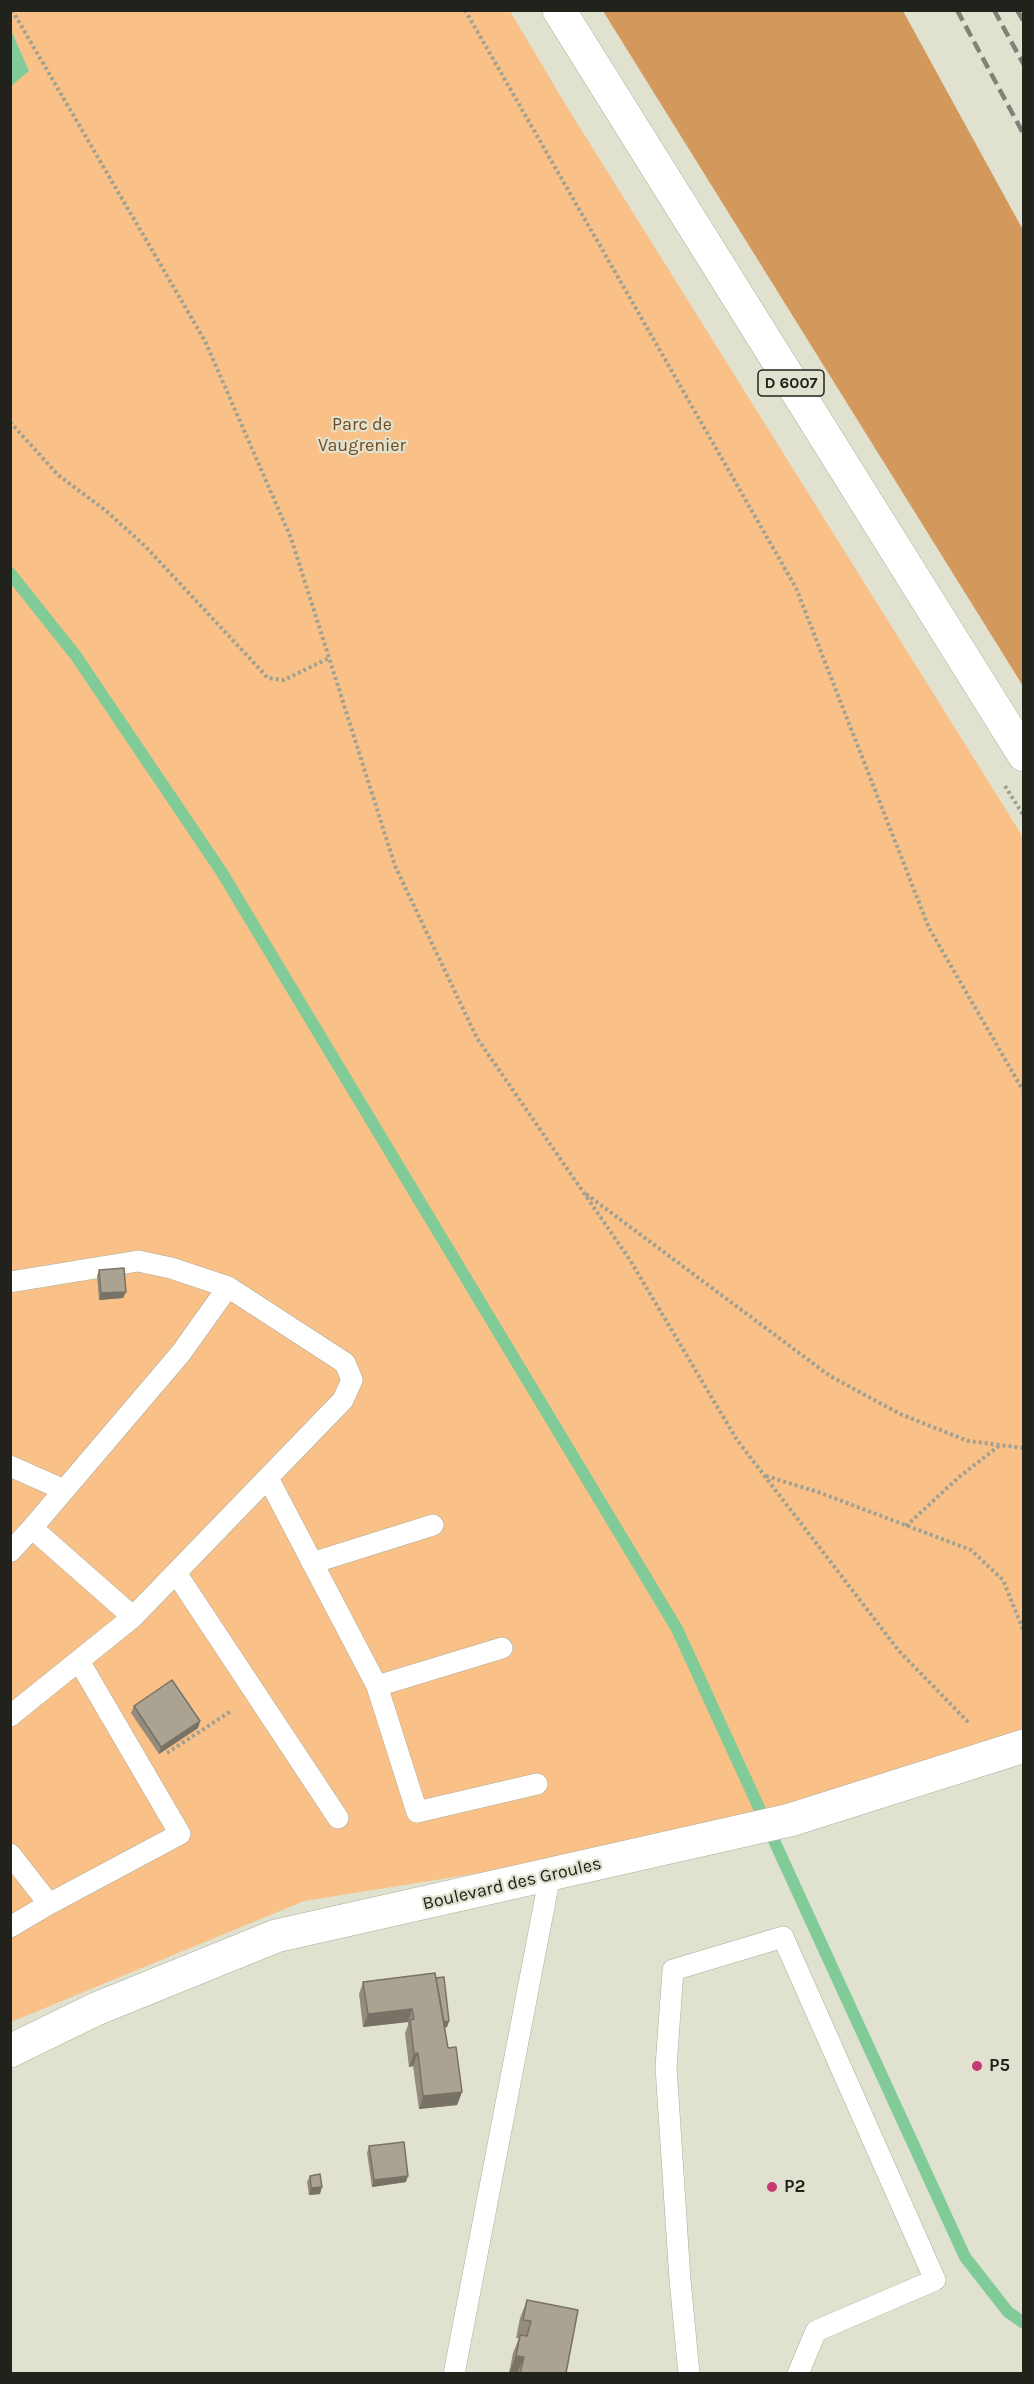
<!DOCTYPE html>
<style>
body{margin:0}
#map{position:relative;width:1034px;height:2384px;overflow:hidden;background:#e0e1ce;font-family:Karla,sans-serif}
canvas{display:block}
.frame{position:absolute;inset:0;border:12px solid #21221b;pointer-events:none}
</style>
<div id="map">
<canvas width="1034" height="2384"></canvas>
<div class="frame"></div>
</div>
<script>
const g = document.querySelector('canvas').getContext('2d');
g.lineJoin = 'round';
function paint(path, color) {
  g.fillStyle = color;
  g.fill(path, 'evenodd');
}
function stroke(path, color, width, dash) {
  g.strokeStyle = color;
  g.lineWidth = width;
  g.lineCap = dash ? 'butt' : 'round';
  g.setLineDash(dash || []);
  g.stroke(path);
}
function drawText(font, color, halo, rows, align = 'center') {
  g.font = font + ' Karla,sans-serif';
  g.lineWidth = 4.5;
  g.setLineDash([]);
  g.textBaseline = 'middle';
  g.strokeStyle = halo;
  g.fillStyle = color;
  for (const [text, x, y, turn = 0] of rows) {
    g.save();
    g.translate(x, y);
    g.rotate((+turn || 0) * Math.PI / 180);
    g.textAlign = isNaN(turn) ? turn : align;
    if (halo) g.strokeText(text, 0, 0);
    g.fillText(text, 0, 0);
    g.restore();
  }
}
const green = new Path2D(`
 M11 10 510 11 567 107 1023 837 1024 1732 771 1821 630 1849 304 1901 11 2022 10 86 29 71 11 30Z`);
const forest = new Path2D(`
 M603 11H903L1023 230V686Z`);
const water = new Path2D(`
 M11 30 29 71 11 86H10Z`);
const stream = new Path2D(`
 M10 573 76 656 221 871 677 1629 965 2257 1008 2312 1024 2323`);
const path = new Path2D(`
 M12 10 205 341 291 538 395 866 477 1038 630 1260 737 1440 899 1651 970 1724
 M465 10 796 588 929 928 1024 1092
 M10 422 58 475 105 510 145 546 268 678 284 680 329 658
 M1005 786 1024 816
 M586 1194 830 1376 900 1414 968 1441 1024 1448
 M766 1476 818 1492 971 1550 1003 1580 1024 1632
 M906 1526 959 1477 1000 1445
 M167 1753 231 1711`);
const service = new Path2D(`
 M10 1282 138 1261 171 1268 228 1287 345 1363 352 1380 343 1400 133 1617 32 1528 181 1353 228 1287
 M10 1466 64 1490
 M268 1478 377 1686 417 1812 537 1784
 M10 1552 32 1528
 M312 1563 433 1525
 M176 1573 338 1818
 M377 1686 502 1648
 M10 1716 133 1617
 M10 1854 49 1904 180 1834 79 1661
 M10 1927 49 1904
 M454 2374 550 1875
 M689 2374 680 2280 666 2067 673 1970 783 1937 935 2280 816 2331 798 2374`);
const minor = new Path2D(`
 M10 2051 96 2009 276 1936 790 1820 1024 1746`);
const primary = new Path2D(`
 M559 10 1024 755`);
const rail = new Path2D(`
 M957 10 1024 135
 M994 10 1024 65
 M1017 10 1024 22`);
const wall = new Path2D(`
 M99 1270 126 1292 123 1298 99 1300 97 1276Z
 M134 1706 200 1721 198 1728 159 1754 131 1713Z
 M436 1978 449 2021 447 2027 445 2028 448 2048 462 2092 457 2105 419 2109 413 2066 409 2067 405 2033 408 2025V2022L363 2027 359 1994 363 1982Z
 M369 2146 406 2182 372 2187 367 2153Z
 M310 2176 320 2194 309 2195 307 2182Z
 M527 2300 566 2373H509L513 2353 519 2338H516L520 2318Z`);
const shadedWall = new Path2D(`
 M126 1292 123 1298 99 1300 101 1293Z
 M200 1721 198 1728 159 1754 161 1747Z
 M412 2009 408 2022 363 2027 368 2014Z
 M449 2021 447 2027 436 2029 438 2022Z
 M418 2053 413 2066 409 2067 414 2054Z
 M462 2092 457 2105 419 2109 423 2096Z
 M408 2176 406 2182 372 2187 374 2180Z
 M322 2187 320 2194 309 2195 311 2188Z
 M516 2356 524 2357 517 2373H509Z`);
const building = new Path2D(`
 M124 1268 126 1292 101 1293 99 1270Z
 M172 1680 200 1721 161 1747 134 1706Z
 M435 1973 448 2048 456 2047 462 2092 423 2096 418 2053 414 2054 410 2020 414 2019 412 2009 368 2014 363 1982Z
 M444 1977 449 2021 444 2022 436 1978Z
 M404 2142 408 2176 374 2180 369 2146Z
 M320 2174 322 2187 311 2188 310 2176Z
 M527 2300 578 2310 566 2373H520L524 2357 516 2356 520 2335 527 2336 531 2321 523 2320Z`);
const markers = [
 [977,2066,6,"#c53a72"],
 [772,2187,6,"#c53a72"]
];
const shields = [
 [791,383,66]
];
const shieldNames = [
 ["D 6007",791,383]
];
const parkNames = [
 ["Parc de",362,425],
 ["Vaugrenier",362,446]
];
const streetNames = [
 ["Boulevard des Groules",512,1884,-13]
];
const poiNames = [
 ["P5",989,2066],
 ["P2",784,2187]
];
paint(green, '#f9c087');
paint(forest, '#d3995c');
paint(water, '#81cb98');
stroke(stream, '#81cb98', 12);
stroke(service, '#acad9b', 22);
stroke(minor, '#acad9b', 34);
stroke(primary, '#acad9b', 34);
stroke(path, '#a0a192', 4, [3, 3]);
stroke(service, '#fff', 21);
stroke(minor, '#fff', 33);
stroke(primary, '#fff', 33);
stroke(rail, '#818275', 4.5, [12, 6]);
paint(wall, '#938c7e');
paint(shadedWall, '#787266');
paint(building, '#aba392');
stroke(building, '#787266', 1.5);
for (const [x, y, r, color] of markers) {
  const dot = new Path2D();
  dot.arc(x, y, r, 0, 2 * Math.PI);
  g.fillStyle = color;
  g.fill(dot);
  stroke(dot, '#e0e1ce', 2);
}
for (const [x, y, w] of shields) {
  const box = new Path2D();
  box.roundRect(x - w / 2, y - 13, w, 26, 4.5);
  g.fillStyle = '#e0e1ce';
  g.fill(box);
  stroke(box, '#21221b', 1.5);
}
drawText('bold 16px', '#21221b', null, shieldNames);
drawText('18px', '#744b1f', '#e0e1ce', parkNames);
drawText('18px', '#21221b', '#e0e1ce', streetNames);
drawText('bold 18px', '#21221b', '#e0e1ce', poiNames, 'left');
</script>
